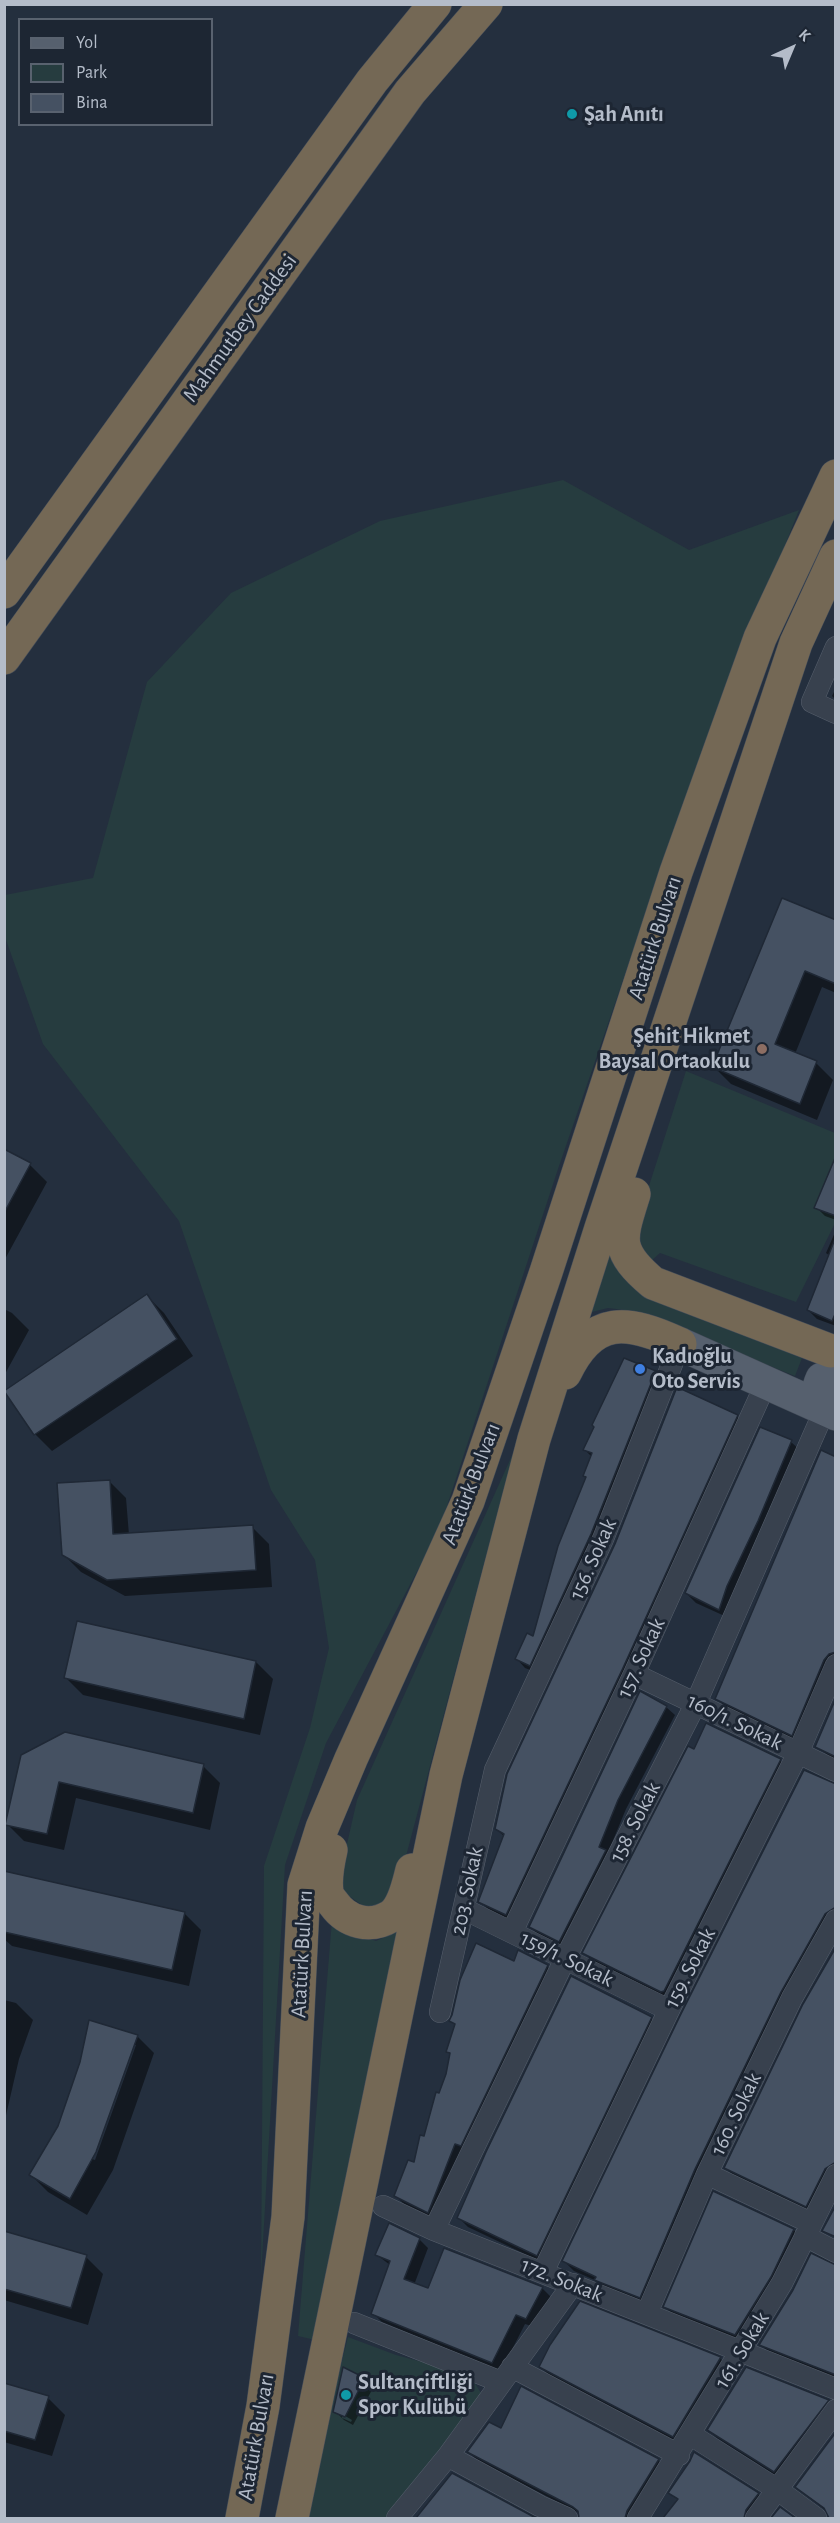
<!DOCTYPE html>
<meta charset="utf-8">
<style>
body{margin:0}
#map{position:relative;width:840px;height:2523px;overflow:hidden;background:#242f3e;font-family:"Alegreya Sans",sans-serif}
canvas{display:block}
.frame{position:absolute;inset:0;border:6px solid #b4bcc9;pointer-events:none}
.legend{position:absolute;left:18px;top:18px;width:195px;height:108px;box-sizing:border-box;background:#1d2633;border:2px solid #59626f;margin:0;padding:8px 10px;list-style:none;font-size:18px;color:#b4bcc9}
.legend li{display:flex;align-items:center;gap:12px;height:30px}
.legend b{width:30px;border:2px solid #59626f}
.north{position:absolute;left:762px;top:18px;width:60px;height:60px;-webkit-text-stroke:4px #1d2633;paint-order:stroke;rotate:44deg;font-size:16px;font-weight:700;line-height:24px;text-align:center;color:#b4bcc9}
.north::after{content:'';display:block;margin:auto;width:21px;height:27px;background:#b4bcc9;clip-path:polygon(50% 0,100% 100%,50% 72%,0 100%)}
</style>
<div id="map">
<canvas width="840" height="2523"></canvas>
<div class="frame"></div>
<ul class="legend">
<li><b style="height:8px;background:#56606e"></b>Yol</li>
<li><b style="height:16px;background:#263c3f"></b>Park</li>
<li><b style="height:16px;background:#455162"></b>Bina</li>
</ul>
<div class="north">K</div>
</div>
<script>
const g = document.querySelector('canvas').getContext('2d');
g.lineJoin = 'round';
function paint(path, color) {
  g.fillStyle = color;
  g.fill(path, 'evenodd');
}
function stroke(path, color, width, dash) {
  g.strokeStyle = color;
  g.lineWidth = width;
  g.lineCap = dash ? 'butt' : 'round';
  g.setLineDash(dash || []);
  g.stroke(path);
}
function drawText(font, color, halo, rows, align = 'center') {
  g.font = font + ' "Alegreya Sans",sans-serif';
  g.lineWidth = 6;
  g.setLineDash([]);
  g.textBaseline = 'middle';
  g.strokeStyle = halo;
  g.fillStyle = color;
  for (const [text, x, y, turn = 0] of rows) {
    g.save();
    g.translate(x, y);
    g.rotate((+turn || 0) * Math.PI / 180);
    g.textAlign = isNaN(turn) ? turn : align;
    if (halo) g.strokeText(text, 0, 0);
    g.fillText(text, 0, 0);
    g.restore();
  }
}
const green = new Path2D(`
 M563 480 689 550 799 510 697 765 559 1166 439 1530 326 1743 285 1865 261 2276 264 1866 310 1728 329 1648 315 1560 271 1490 179 1221 43 1044 5 937V895L93 878 147 682 231 593 380 521Z
 M686 1071 835 1133V1223L796 1302 660 1253 651 1261 640 1249 637 1223Z
 M609 1248 639 1291 802 1358 795 1376 632 1311 608 1308 588 1313Z
 M514 1451 394 1901 379 1909 362 1905 346 1894 339 1879 357 1800Z
 M332 1920 356 1934 376 1941 405 1927 315 2340 298 2336Z
 M348 2337 396 2355 437 2366 474 2382 483 2396 387 2518H302Z`);
const shadow = new Path2D(`
 M836 688V700L832 696Z
 M836 922V993L822 987 795 1054 816 1063 833 1080 817 1120 731 1084 714 1067Z
 M4 1150 30 1165 47 1182 4 1261Z
 M836 1160V1220L825 1216 816 1207Z
 M836 1230V1326L817 1319 808 1310 830 1256 826 1253Z
 M147 1296 164 1313 193 1356 52 1451 35 1434 6 1392Z
 M4 1309 12 1313 29 1330 5 1374Z
 M655 1373 663 1381 538 1673 525 1668 517 1659 534 1638 588 1478 592 1457 585 1450Z
 M737 1416 746 1425 515 1923 489 1910 480 1901 505 1837 496 1829Z
 M791 1442 801 1451 729 1618 696 1603 686 1593Z
 M836 1459V1668L802 1744 727 1708 717 1699Z
 M109 1481 126 1498 129 1535 252 1527 269 1544 272 1587 125 1596 81 1572 64 1555Z
 M256 1662 273 1679 260 1735 83 1695 66 1678Z
 M641 1693 666 1707 675 1715 626 1809 568 1949 539 1935 530 1926Z
 M836 1702V1761L816 1746Z
 M23 1756 203 1766 220 1783 210 1830 76 1798 64 1850 24 1841 7 1824Z
 M780 1760 790 1770 672 2001 594 1962 584 1953Z
 M836 1785V1921L650 2307 606 2289 599 2282 574 2271 564 2261Z
 M4 1884 184 1913 201 1930 189 1986 12 1946 4 1939Z
 M836 1950V2180L816 2215 736 2178 726 2168Z
 M515 1963 547 1966 556 1975 437 2221 405 2205 396 2196 415 2164 448 2074 451 2055 448 2052 456 2026 451 2021Z
 M4 2000 16 2003 33 2020 19 2059 4 2124Z
 M651 2018 660 2027 546 2264 468 2227 459 2218Z
 M137 2036 154 2053 113 2170 87 2215 48 2192 31 2175ZM133 2045H136L95 2160 92 2159Z
 M714 2193 794 2230 802 2239 744 2343 674 2315 665 2307Z
 M4 2232 86 2257 103 2274 88 2325 4 2300Z
 M419 2239 428 2248 414 2285 428 2290 542 2288 551 2297 535 2327 525 2324 501 2371 382 2322 373 2313 390 2265 377 2255Z
 M836 2266V2380L771 2354 761 2345Z
 M580 2303 721 2359 729 2367 681 2445 549 2375 541 2367Z
 M364 2379 373 2388 353 2425 344 2420 335 2411ZM342 2414 352 2420 351 2422 342 2418Z
 M4 2385 48 2398 65 2415 52 2456 4 2442Z
 M522 2388 658 2460 667 2469 637 2518H589L478 2461 469 2452 502 2430Z
 M828 2401 836 2409 783 2480 717 2438 709 2430Z
 M836 2435V2518H830L829 2513 797 2487Z
 M453 2475 537 2518H418Z
 M670 2492 758 2494 768 2504 758 2518H664L678 2500Z`);
const building = new Path2D(`
 M782 898 836 920V984L805 971 775 1044 817 1061 800 1104 712 1067Z
 M4 1149 31 1163 4 1213Z
 M835 1158H836V1216L814 1208Z
 M835 1239 836 1312 832 1321 807 1310Z
 M147 1294 177 1339 34 1435 4 1391Z
 M624 1358 656 1371 591 1534 530 1666 515 1659 527 1633 533 1636 558 1546 586 1477 583 1476 592 1453 583 1450 594 1427 592 1425Z
 M677 1387 738 1415 622 1670 506 1915 478 1902 504 1834 495 1829 507 1774 615 1544Z
 M760 1427 792 1440 758 1521 727 1586 719 1610 685 1593Z
 M821 1450 836 1457V1652L829 1654 824 1660 792 1736 715 1699Z
 M110 1480 113 1534 253 1525 256 1570 107 1580 62 1555 57 1483Z
 M77 1621 256 1661 244 1719 64 1678Z
 M640 1691 667 1706 618 1800 599 1847 606 1850 559 1942 529 1927Z
 M836 1698V1757L815 1747Z
 M706 1723 781 1759 664 1991 661 1992 582 1953 688 1746 694 1749Z
 M65 1732 204 1764 193 1813 59 1782 47 1834 5 1825 21 1755Z
 M804 1770 836 1784V1907L825 1914 781 1992 695 2169 640 2298 594 2280 596 2277 562 2261 680 2016Z
 M4 1871 185 1912 172 1970 4 1932Z
 M476 1943 514 1961 518 1950 548 1965 461 2146 455 2144 428 2213 394 2196 408 2160 414 2162 420 2135 424 2136 436 2092 439 2093 446 2074 450 2053 446 2052 455 2024 449 2021 452 2015 460 1980Z
 M836 1947V2162L825 2169 806 2207 724 2168 803 2004Z
 M571 1976 652 2017 537 2256 457 2218 486 2152Z
 M89 2020 138 2035 96 2152 70 2199 29 2175 58 2126 80 2062Z
 M713 2191 794 2229 771 2277 735 2335 663 2307Z
 M836 2205V2237L822 2231Z
 M389 2223 420 2238 404 2279 428 2288 444 2248 543 2287 526 2319 516 2315 492 2363 371 2314 390 2261 375 2255Z
 M4 2231 87 2255 71 2308 4 2289Z
 M811 2253 836 2265V2375L759 2345 793 2290Z
 M580 2301 721 2357 673 2437 539 2367 550 2345Z
 M343 2367 365 2378 345 2417 333 2412Z
 M746 2367 829 2400 774 2472 707 2430Z
 M4 2383 49 2396 35 2440 4 2431Z
 M521 2386 659 2459 627 2511 625 2518H579L578 2511 573 2507 467 2452 489 2422 501 2428Z
 M836 2432V2518H829L824 2508 795 2487Z
 M694 2452 759 2493 746 2510 744 2518H663L678 2499 668 2493 690 2461Z
 M452 2473 534 2517 537 2518H416Z
 M780 2507 795 2518H771Z`);
const street = new Path2D(`
 M836 647 812 702 836 713
 M634 1674 836 1771
 M464 1909 669 2010
 M512 1932 634 1674 766 1383
 M440 2012 495 1770 603 1539 680 1344
 M707 2174 811 2223
 M383 2206 434 2230 836 2389
 M434 2230 565 1959 696 1703 825 1409
 M805 2236 836 2252
 M543 2272 669 2010 798 1753 836 1665
 M647 2313 707 2174 792 1998 836 1920
 M354 2323 501 2382
 M512 2367 679 2455
 M691 2435 778 2490 816 2518
 M448 2456 540 2506 567 2518
 M397 2518 448 2456 573 2284
 M638 2518 782 2283 836 2175
 M756 2518 836 2410`);
const primary = new Path2D(`
 M680 1344 836 1414
 M825 1409C818 1398 816 1392 822 1379L836 1374`);
const highway = new Path2D(`
 M4 592 372 81 435 4
 M4 658 410 92 486 4
 M634 1194C620 1239 614 1250 653 1283L831 1351
 M565 1373C593 1314 628 1320 680 1344
 M331 1850C328 1863 325 1878 327 1892 327 1896 331 1900 334 1904 347 1922 370 1929 391 1916 404 1907 408 1885 412 1870
 M242 2518 263 2406 288 2217 304 1885 322 1828 351 1759 468 1501 546 1272 676 872 760 638 836 476
 M292 2518 446 1775 534 1439 601 1228 796 643 836 556`);
const markers = [
 [572,114,6,"#0f9aa8"],
 [762,1049,6,"#8d6e63"],
 [640,1369,6,"#3f7fe0"],
 [346,2395,6,"#0f9aa8"]
];
const poiNames = [
 ["Şah Anıtı",584,114],
 ["Şehit Hikmet",750,1036,"right"],
 ["Baysal Ortaokulu",750,1061,"right"],
 ["Kadıoğlu",652,1356],
 ["Oto Servis",652,1381],
 ["Sultançiftliği",358,2382],
 ["Spor Kulübü",358,2407]
];
const streetNames = [
 ["Mahmutbey Caddesi",240,328,-54],
 ["Atatürk Bulvarı",655,938,-72],
 ["Atatürk Bulvarı",471,1484,-69],
 ["156. Sokak",593,1559,-66],
 ["157. Sokak",641,1658,-65],
 ["160/1. Sokak",735,1722,26],
 ["158. Sokak",635,1822,-63],
 ["203. Sokak",467,1891,-78],
 ["Atatürk Bulvarı",302,1954,-87],
 ["159/1. Sokak",567,1959,26],
 ["159. Sokak",690,1968,-63],
 ["160. Sokak",736,2114,-64],
 ["172. Sokak",562,2280,22],
 ["161. Sokak",742,2350,-59],
 ["Atatürk Bulvarı",256,2437,-80]
];
paint(green, '#263c3f');
paint(shadow, '#0007');
paint(building, '#455162');
stroke(building, '#1f2835', 1.5);
stroke(street, '#565f6c', 22);
stroke(primary, '#414a57', 34);
stroke(highway, '#434c59', 34);
stroke(street, '#38414e', 21);
stroke(primary, '#56606e', 33);
stroke(highway, '#746855', 33);
for (const [x, y, r, color] of markers) {
  const dot = new Path2D();
  dot.arc(x, y, r, 0, 2 * Math.PI);
  g.fillStyle = color;
  g.fill(dot);
  stroke(dot, '#1d2633', 2);
}
drawText('bold 22px', '#b4bcc9', '#1d2633', poiNames, 'left');
drawText('22px', '#b4bcc9', '#1d2633', streetNames);
</script>
